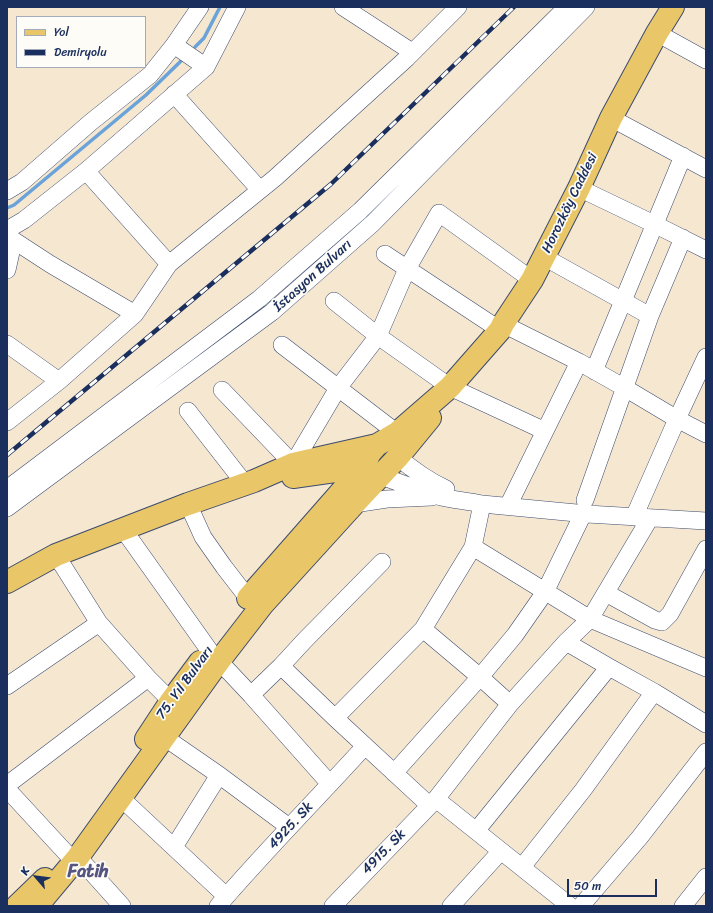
<!DOCTYPE html>
<meta charset="utf-8">
<style>
body{margin:0}
#map{position:relative;width:713px;height:913px;overflow:hidden;background:#f5e7d0;font-family:Sriracha,sans-serif}
canvas{display:block}
.frame{position:absolute;inset:0;border:8px solid #1b2f5e;pointer-events:none}
.legend{position:absolute;left:16px;top:16px;width:130px;height:52px;box-sizing:border-box;background:#fdfcf7;border:1px solid #a3aaba;margin:0;padding:5px 7px;list-style:none;font-size:12px;color:#1b2f5e}
.legend li{display:flex;align-items:center;gap:8px;height:20px}
.legend b{width:20px;border:1px solid #a3aaba}
.north{position:absolute;left:16px;top:857px;width:40px;height:40px;-webkit-text-stroke:3px #fdfcf7;paint-order:stroke;rotate:298deg;font-size:11px;font-weight:700;line-height:16px;text-align:center;color:#1b2f5e}
.north::after{content:'';display:block;margin:auto;width:14px;height:18px;background:#1b2f5e;clip-path:polygon(50% 0,100% 100%,50% 72%,0 100%)}
.scale{position:absolute;left:567px;top:879px;width:90px;height:18px;box-sizing:border-box;border:2px solid #1b2f5e;border-top:0;padding-left:5px;font-size:12px;line-height:14px;white-space:nowrap;color:#1b2f5e;-webkit-text-stroke:3px #fdfcf7;paint-order:stroke}
</style>
<div id="map">
<canvas width="713" height="913"></canvas>
<div class="frame"></div>
<ul class="legend">
<li><b style="height:5px;background:#e9c769"></b>Yol</li>
<li><b style="height:5px;background:#1b2f5e"></b>Demiryolu</li>
</ul>
<div class="north">K</div>
<div class="scale">50 m</div>
</div>
<script>
const g = document.querySelector('canvas').getContext('2d');
g.lineJoin = 'round';
function stroke(path, color, width, dash) {
  g.strokeStyle = color;
  g.lineWidth = width;
  g.lineCap = dash ? 'butt' : 'round';
  g.setLineDash(dash || []);
  g.stroke(path);
}
function drawText(font, color, halo, rows, align = 'center') {
  g.font = font + ' Sriracha,sans-serif';
  g.lineWidth = 3.5;
  g.setLineDash([]);
  g.textBaseline = 'middle';
  g.strokeStyle = halo;
  g.fillStyle = color;
  for (const [text, x, y, turn = 0] of rows) {
    g.save();
    g.translate(x, y);
    g.rotate((+turn || 0) * Math.PI / 180);
    g.textAlign = isNaN(turn) ? turn : align;
    if (halo) g.strokeText(text, 0, 0);
    g.fillText(text, 0, 0);
    g.restore();
  }
}
const stream = new Path2D(`
 M195 47 204 38 220 7
 M7 208 14 205 146 95 181 61`);
const minor = new Path2D(`
 M343 7 412 52
 M657 33 706 60
 M174 45 206 67
 M174 94 260 190
 M611 118 706 169
 M86 171 169 264
 M579 188 654 224 706 250
 M7 191 22 182 91 122 150 75 174 45 200 7
 M7 230 24 220 86 171 206 67 237 7
 M7 236 50 264 135 314
 M7 243 11 252 7 270
 M385 254 500 330
 M544 257 650 316
 M334 301 378 336 450 387 545 431
 M503 324 579 362 625 388 677 419 706 434
 M7 344 59 381
 M282 345 397 433
 M594 371C624 299 653 227 683 156
 M222 390 293 464 338 388 378 336 407 269 439 213 532 280
 M188 411 245 484
 M7 422 59 381 135 314 169 264 275 178 407 58 458 7
 M398 457C414 471 427 480 446 489
 M381 476C401 483 421 491 441 497 454 500 468 501 482 504L587 514 706 521
 M7 489 259 299 360 211 567 7
 M585 500 650 316 683 238
 M188 504 203 537 224 567 248 598
 M354 504 387 499 432 497
 M508 506 579 362
 M7 508 272 312 373 223 586 7
 M634 517 677 419 706 357
 M123 529 209 650
 M473 547 590 619 706 668
 M56 555 99 623 148 678 171 701
 M606 593 655 620 662 622 670 614 706 549
 M423 629 480 677 510 704
 M566 642 609 667 654 692 706 724
 M219 661 251 695 330 784
 M281 666 335 718 429 805
 M7 686 99 623
 M251 695 281 666 305 640 382 562
 M335 718 423 629 473 547 482 504
 M164 737 219 775 289 827
 M394 773 480 677 515 635 545 592 583 514
 M7 785 148 678
 M7 789 67 854
 M121 798 226 896
 M436 799 570 906
 M476 831 609 667
 M174 847 219 775
 M78 857 122 906
 M522 867 583 790 654 692
 M218 906C265 851 316 800 365 746
 M333 906 436 799 510 704 566 642 590 619 650 518
 M451 906 501 851
 M581 906 640 837 706 752
 M683 906 706 877`);
const major = new Path2D(`
 M293 477 363 467 368 471
 M7 582 56 555 188 504 254 481 293 464 377 445 397 433 450 387 500 330 503 324 532 280 579 188 611 118 657 33 673 7
 M248 598 363 467 370 453 377 445
 M146 739 171 701 200 662
 M17 906 45 879
 M37 906 78 857 219 661 263 604 354 504 398 457 430 418`);
const rail = new Path2D(`
 M7 455 331 184 514 7`);
const streetNames = [
 ["Horozköy Caddesi",570,203,-64],
 ["İstasyon Bulvarı",313,276,-42],
 ["75. Yıl Bulvarı",185,683,-54],
 ["4925. Sk",291,826,-47],
 ["4915. Sk",384,852,-46]
];
const districtNames = [
 ["Fatih",88,872]
];
stroke(stream, '#6aa3d9', 3.5);
stroke(minor, '#3c4b6f', 18);
stroke(major, '#3c4b6f', 24);
stroke(minor, '#fff', 17);
stroke(major, '#e9c769', 22);
stroke(rail, '#1b2f5e', 4.5);
stroke(rail, '#fdfcf7', 3, [9]);
drawText('14px', '#1b2f5e', '#fdfcf7', streetNames);
drawText('bold 18px', '#565480', '#fdfcf7', districtNames);
</script>
